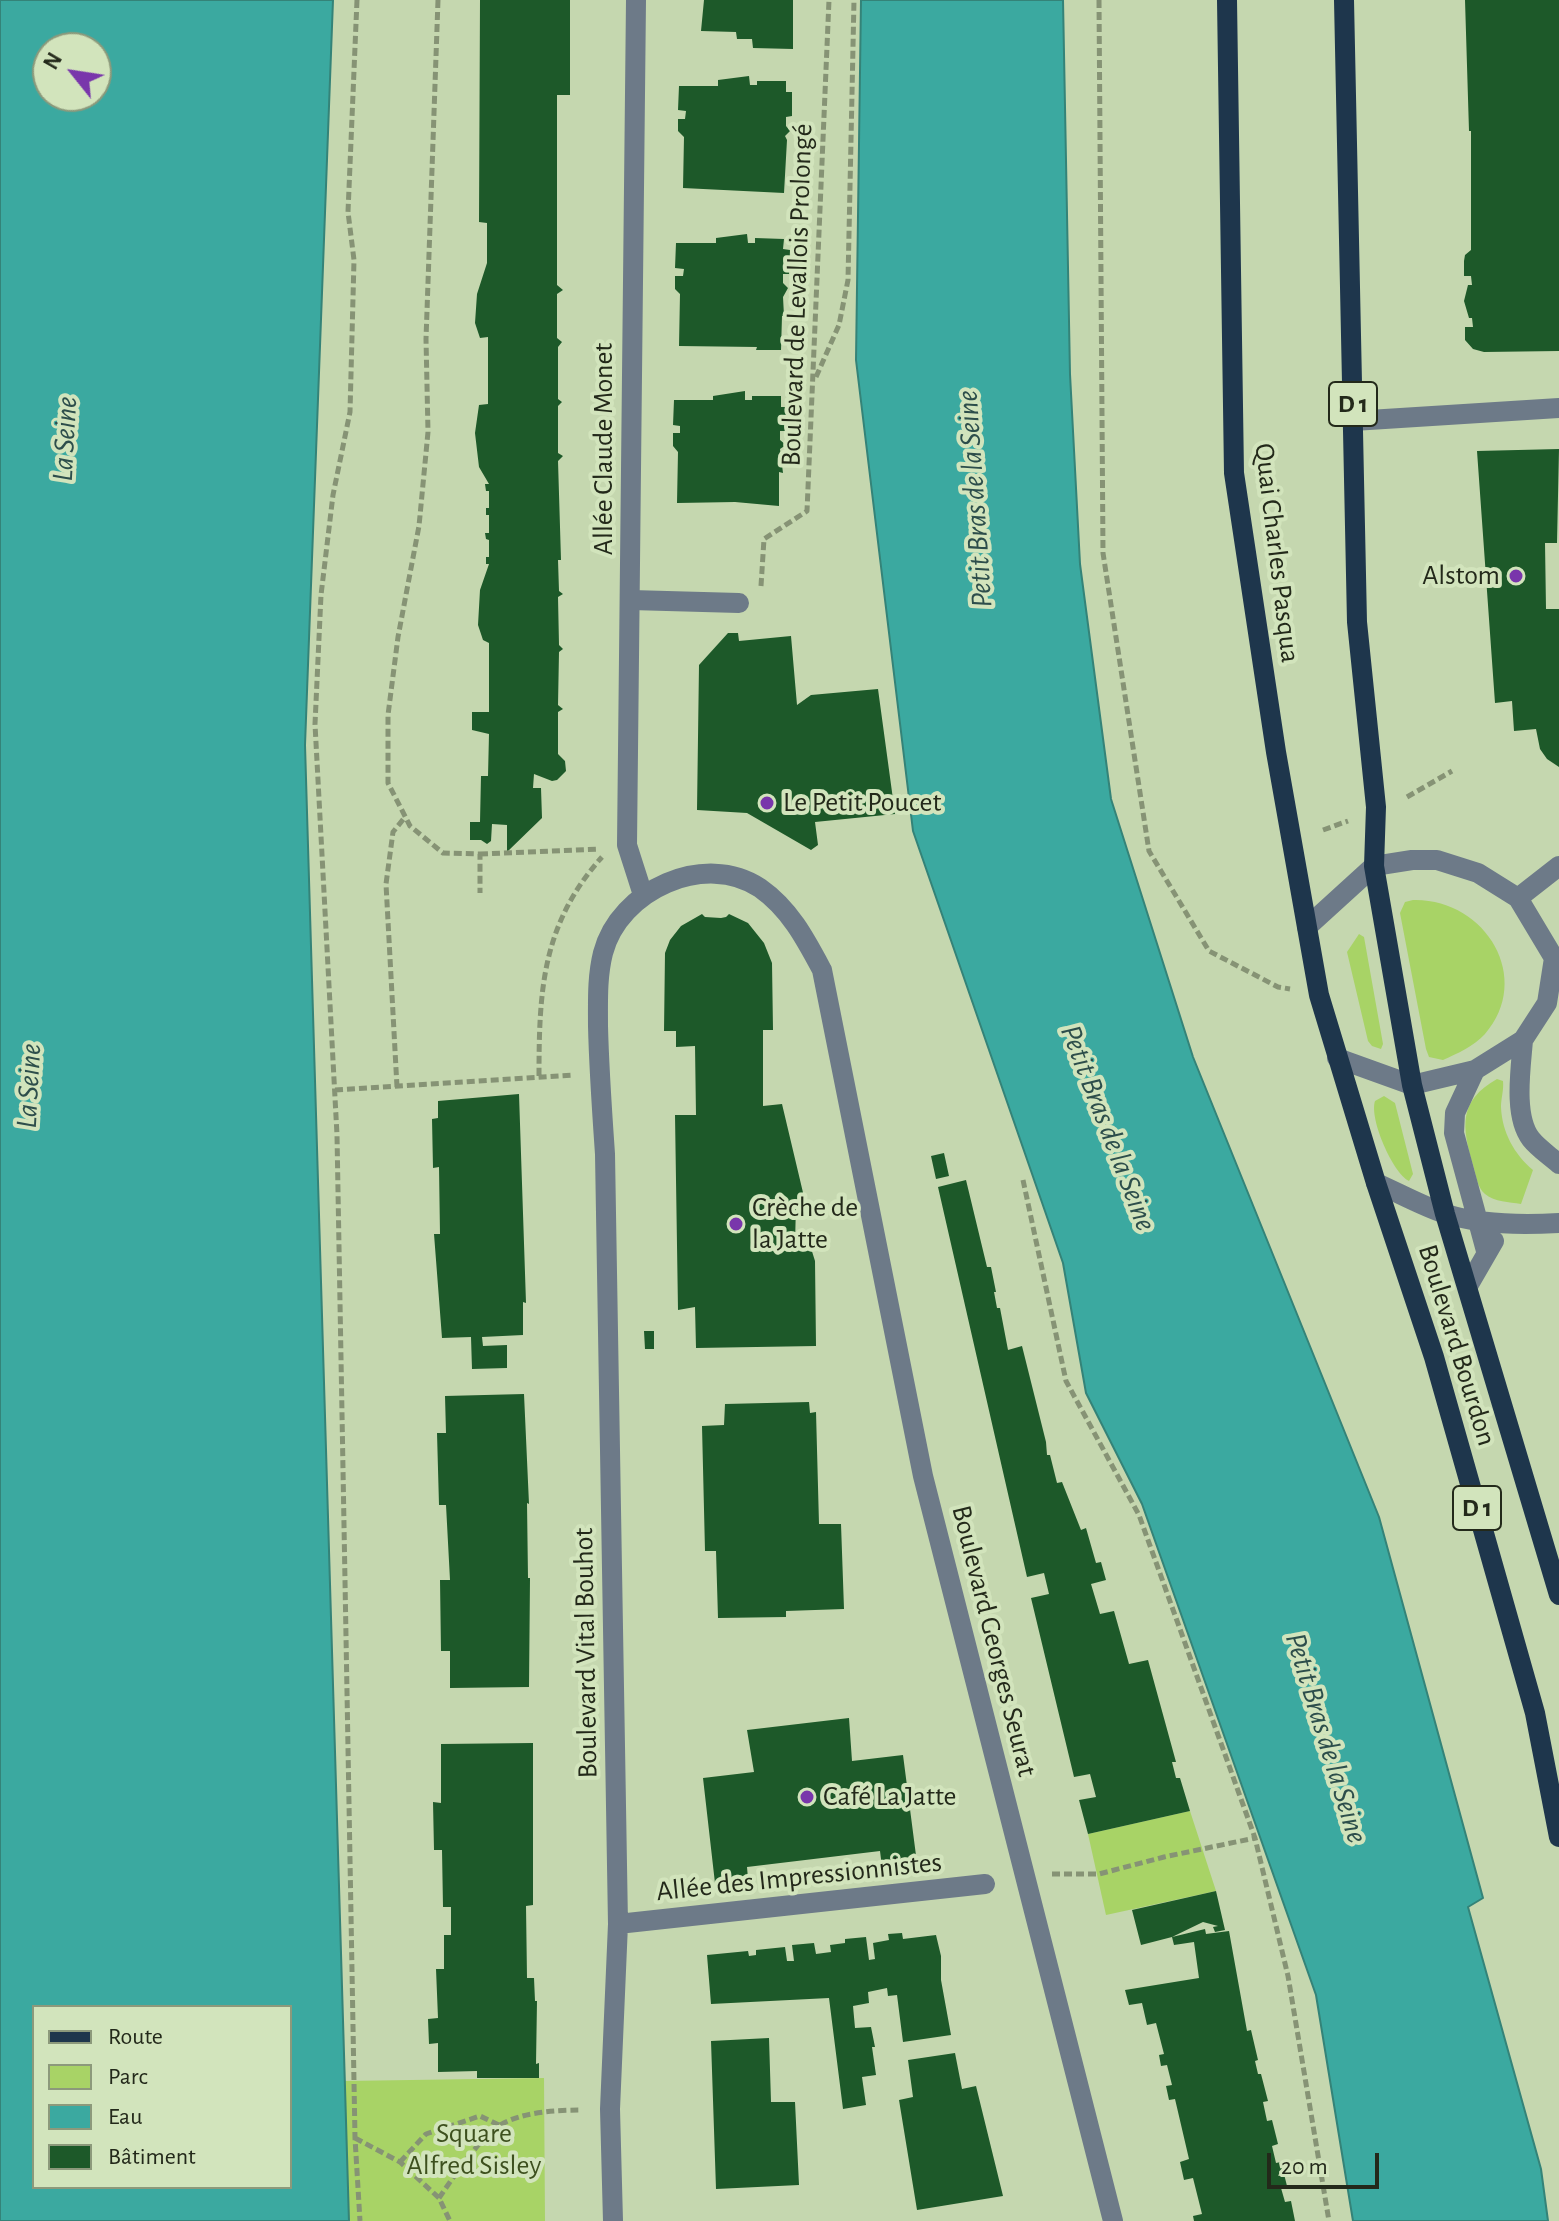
<!DOCTYPE html>
<meta charset="utf-8">
<style>
body{margin:0}
#map{position:relative;width:1559px;height:2221px;overflow:hidden;background:#c5d7af;font-family:"Alegreya Sans",sans-serif}
canvas{display:block}
.legend{position:absolute;left:32px;top:2005px;width:260px;height:184px;box-sizing:border-box;background:#d2e4bc;border:2px solid #8c997b;margin:0;padding:10px 14px;list-style:none;font-size:24px;color:#23291a}
.legend li{display:flex;align-items:center;gap:16px;height:40px}
.legend b{width:40px;border:2px solid #8c997b}
.north{position:absolute;left:32px;top:32px;width:80px;height:80px;box-sizing:border-box;background:#d2e4bc;border:2px solid #8c997b;border-radius:50%;rotate:300deg;font-size:22px;font-weight:700;line-height:32px;text-align:center;color:#23291a}
.north::after{content:'';display:block;margin:auto;width:28px;height:36px;background:#7936ab;clip-path:polygon(50% 0,100% 100%,50% 72%,0 100%)}
.scale{position:absolute;left:1267px;top:2153px;width:112px;height:36px;box-sizing:border-box;border:4px solid #23291a;border-top:0;padding-left:10px;font-size:24px;line-height:28px;white-space:nowrap;color:#23291a;-webkit-text-stroke:6px #d2e4bc;paint-order:stroke}
</style>
<div id="map">
<canvas width="1559" height="2221"></canvas>
<ul class="legend">
<li><b style="height:10px;background:#1e364c"></b>Route</li>
<li><b style="height:22px;background:#a8d366"></b>Parc</li>
<li><b style="height:22px;background:#3ba9a0"></b>Eau</li>
<li><b style="height:22px;background:#1d5929"></b>Bâtiment</li>
</ul>
<div class="north">N</div>
<div class="scale">20 m</div>
</div>
<script>
const g = document.querySelector('canvas').getContext('2d');
g.lineJoin = 'round';
function paint(path, color) {
  g.fillStyle = color;
  g.fill(path, 'evenodd');
}
function stroke(path, color, width, dash) {
  g.strokeStyle = color;
  g.lineWidth = width;
  g.lineCap = dash ? 'butt' : 'round';
  g.setLineDash(dash || []);
  g.stroke(path);
}
function drawText(font, color, halo, rows, align = 'center') {
  g.font = font + ' "Alegreya Sans",sans-serif';
  g.lineWidth = 8;
  g.setLineDash([]);
  g.textBaseline = 'middle';
  g.strokeStyle = halo;
  g.fillStyle = color;
  for (const [text, x, y, turn = 0] of rows) {
    g.save();
    g.translate(x, y);
    g.rotate((+turn || 0) * Math.PI / 180);
    g.textAlign = isNaN(turn) ? turn : align;
    if (halo) g.strokeText(text, 0, 0);
    g.fillText(text, 0, 0);
    g.restore();
  }
}
const green = new Path2D(`
 M1413 900C1485 898 1534 978 1485 1034 1473 1047 1458 1053 1443 1060L1429 1057 1426 1049 1400 913 1405 902Z
 M1359 934 1364 937 1383 1044 1381 1049 1372 1046 1368 1041 1347 952Z
 M1497 1079 1503 1081C1504 1090 1501 1098 1501 1107 1502 1132 1514 1154 1533 1170L1521 1204C1509 1202 1495 1202 1485 1194 1477 1187 1476 1175 1473 1165 1462 1127 1458 1101 1497 1079Z
 M1384 1096 1395 1103 1413 1174 1409 1181C1393 1173 1369 1119 1375 1101Z
 M1190 1811 1216 1891 1106 1915 1088 1834Z
 M544 2078 545 2221H349L344 2081Z`);
const water = new Path2D(`
 M0 0H333L305 745 349 2221H0ZM48 48H96V96H48ZM34 2007H290V2187H34Z
 M861 0H1063L1070 374 1080 564 1111 799 1193 1057 1379 1517 1483 1898 1468 1907 1541 2169 1548 2221H1353L1316 1995 1142 1504 1086 1393 1063 1263 913 831 856 360Z`);
const building = new Path2D(`
 M480 0H570V95H557V285L563 290 557 294V338L562 342 558 347V399L562 402 558 406V453L563 456 558 461 561 560H558L559 591 563 594 558 597 559 645 563 649 559 652 558 705 563 709 558 712V754L565 761 566 771 557 780 552 781 534 774 533 788H541L542 818 507 852V825L492 824 491 841 487 844 481 840H470V822H480L481 776H488L489 734 472 730V712H489V643L483 640 478 625 480 590 489 564H486V557H489V540L486 539 485 533H489V515H486V508H489V491H486L485 484H489L479 467 475 433 479 405 488 404V337L480 338 475 323 477 294 487 263V223L479 222Z
 M704 0H793V49L753 48 752 39H737L736 32 701 31Z
 M1465 0H1559V351L1484 352 1473 349 1465 340V327H1473L1472 318H1469L1464 301 1468 285H1472L1471 276H1464V261L1465 255 1471 250V131H1469Z
 M749 76 750 85H757V81H786V92H792V116L786 117V126L790 131 785 136 787 140 784 193 683 188 684 137 678 131V119H685L686 111 678 110 679 86H718V80Z
 M747 234 748 243H755V238L784 239 783 249 790 250 789 274H783V283L788 288 783 297 784 316H782L781 350H756L757 347 679 346 680 294 675 289V276H683L684 269 675 268 676 243H716V238Z
 M745 391V400H752V396H781V407H787V431H780V440L786 445 780 449 783 473 779 472V506L735 502 677 503 678 452 673 446V433H680V426L673 425 674 400H713V396Z
 M1559 449 1557 543H1545L1546 609H1559V767L1547 759 1540 749 1536 729 1514 731 1512 701 1495 703 1477 451Z
 M728 633H738L739 641 791 636 797 705 811 695 878 689 895 814 815 822 818 845 811 850 747 813 697 810 699 665Z
 M702 914 705 917 721 918 726 917 729 914 748 923 764 943 772 963 773 1030H763V1106L782 1104 805 1201 796 1203 795 1245H810L815 1261 816 1346 696 1348 695 1307 678 1310 675 1115H696L695 1046 676 1047V1031H664L665 953 670 940 681 926Z
 M519 1094 526 1303 523 1302V1335L482 1337 483 1346 507 1345V1368L472 1369 471 1337 442 1338 434 1234H440L439 1167 433 1168 432 1119 438 1118V1101Z
 M944 1153 949 1176 936 1179 931 1156Z
 M966 1180 987 1267H991L996 1292H994L997 1308H1000L1008 1350 1022 1346 1046 1442 1047 1455H1050L1057 1483 1062 1482 1081 1530 1086 1528 1096 1563 1101 1562 1106 1580 1091 1584 1100 1614 1114 1611 1129 1664 1148 1660 1176 1762H1172L1176 1778H1180L1190 1811 1088 1834 1079 1800 1096 1797 1090 1774 1074 1777 1031 1598 1049 1594 1044 1573 1027 1577 938 1187Z
 M644 1331H654V1349H645Z
 M524 1394 529 1504 527 1503 528 1578H530L529 1687 450 1688V1651H441L440 1580H450L446 1505H439L437 1433H446L445 1396Z
 M809 1402 810 1413 816 1412 819 1524H841L844 1609 786 1611V1617L718 1618 716 1551H705L702 1426 724 1425 725 1404Z
 M849 1718 852 1761 903 1755 918 1871 883 1875 880 1851 747 1867 749 1890 716 1892 703 1778 754 1772 747 1730Z
 M533 1743V1905L526 1906 527 1978H534L535 2001H537L536 2064 539 2063V2078H477V2071L438 2072V2043L429 2044 428 2019 438 2018 436 1969H444V1935H451V1907H443L442 1850H434L433 1802 441 1803V1744Z
 M1216 1891 1225 1930 1215 1932 1213 1927 1218 1926 1203 1922 1172 1937 1141 1945 1132 1910Z
 M1205 1929 1206 1934 1229 1931 1247 2031 1251 2030 1258 2060 1255 2061 1258 2074H1261L1268 2101 1263 2102 1267 2121 1272 2120 1278 2144 1272 2146 1276 2163 1281 2162 1287 2186 1281 2188 1285 2202 1291 2201 1295 2221H1194L1193 2216 1202 2214 1193 2178 1184 2180 1180 2162 1189 2159 1175 2099 1169 2100 1166 2086 1172 2085 1167 2065 1161 2066 1159 2055 1164 2054 1156 2023 1147 2025 1142 2003 1129 2005 1125 1990 1199 1978 1194 1942 1174 1945 1172 1937Z
 M902 1933 903 1939 936 1935 941 1956V1980L951 2035 903 2042 897 1995 888 1996 887 1988 868 1992 869 2003 853 2006 855 2028 871 2027 875 2047H872L876 2075 862 2077 866 2105 843 2109 829 1998 711 2004 707 1955 748 1951 749 1956 756 1955V1950L785 1947 787 1961H794L792 1945 814 1943 816 1954 831 1952 830 1945 845 1943V1939L866 1937 869 1960 875 1959 873 1943 889 1940 888 1934Z
 M769 2038 771 2102H795L799 2185 716 2189 711 2041Z
 M955 2053 962 2089 976 2086 1003 2196 917 2210 899 2100 913 2097 908 2060Z`);
const path = new Path2D(`
 M357 0 348 212 354 260 350 412 333 495 321 595 315 724 337 1135 355 2138 360 2221
 M438 0 426 339 428 432 419 526 398 637 388 715V783L410 826 443 853 480 854V893
 M1099 0 1103 553 1149 851 1209 951 1278 987 1290 989
 M816 377 839 325 848 280 854 0
 M761 586 764 539 807 511 829 0
 M1407 797 1452 771
 M1323 830 1348 821
 M480 854 599 849
 M539 1076C539 991 542 924 602 857
 M397 1087 386 884 393 832 405 817
 M335 1090 573 1075
 M1023 1180 1066 1381 1139 1515 1255 1838 1288 1976 1329 2221
 M1052 1874H1099L1164 1857 1255 1838
 M355 2138 400 2162 439 2198 450 2221
 M400 2162 426 2134 480 2116 499 2125
 M439 2198C452 2179 481 2136 500 2125 522 2112 556 2110 581 2110`);
const minor = new Path2D(`
 M636 0 627 845 643 895
 M1353 421 1559 408
 M631 600 739 603
 M1518 898 1559 866
 M1307 927 1374 866 1412 860H1437L1478 873 1518 898 1554 958 1547 1003 1523 1040 1475 1070 1412 1085 1337 1058
 M1523 1040C1521 1067 1513 1116 1531 1139 1538 1148 1550 1156 1559 1164
 M1475 1070 1455 1113 1454 1133 1486 1251
 M1376 1183C1399 1193 1422 1206 1446 1214 1482 1225 1522 1225 1559 1223
 M1468 1286 1494 1241
 M618 1924 985 1884
 M613 2221 610 2109 618 1924 605 1154C602 1111 599 1069 598 1026 598 1001 597 977 603 953 619 890 705 851 760 888 790 909 806 940 822 970L923 1476 1113 2221`);
const major = new Path2D(`
 M1227 0 1234 473 1276 752 1319 995 1376 1183 1434 1357 1535 1713 1559 1837
 M1344 0 1357 622 1376 807 1374 866 1412 1085 1445 1214 1559 1595`);
const markers = [
 [1516,576,8,"#7936ab"],
 [767,803,8,"#7936ab"],
 [736,1224,8,"#7936ab"],
 [807,1797,8,"#7936ab"]
];
const shields = [
 [1353,404,48],
 [1477,1508,48]
];
const shieldNames = [
 ["D 1",1353,404],
 ["D 1",1477,1508]
];
const streetNames = [
 ["Boulevard de Levallois Prolongé",797,295,-88],
 ["Allée Claude Monet",604,449,-90],
 ["Quai Charles Pasqua",1277,553,83],
 ["Boulevard Bourdon",1457,1345,73],
 ["Boulevard Georges Seurat",994,1641,76],
 ["Boulevard Vital Bouhot",586,1653,-91],
 ["Allée des Impressionnistes",799,1877,-6]
];
const poiNames = [
 ["Alstom",1500,576,"right"],
 ["Le Petit Poucet",783,803],
 ["Crèche de",752,1208],
 ["la Jatte",752,1240],
 ["Café La Jatte",823,1797]
];
const parkNames = [
 ["Square",474,2134],
 ["Alfred Sisley",474,2166]
];
const waterNames = [
 ["La Seine",65,439,-87],
 ["Petit Bras de la Seine",975,499,-94],
 ["La Seine",29,1086,-87],
 ["Petit Bras de la Seine",1108,1128,69],
 ["Petit Bras de la Seine",1326,1738,73]
];
paint(green, '#a8d366');
paint(water, '#3ba9a0');
stroke(water, '#348378', 2);
paint(building, '#1d5929');
stroke(path, '#869375', 5, [8, 4]);
stroke(minor, '#6d7a88', 20);
stroke(major, '#1e364c', 20);
for (const [x, y, r, color] of markers) {
  const dot = new Path2D();
  dot.arc(x, y, r, 0, 2 * Math.PI);
  g.fillStyle = color;
  g.fill(dot);
  stroke(dot, '#d2e4bc', 3);
}
for (const [x, y, w] of shields) {
  const box = new Path2D();
  box.roundRect(x - w / 2, y - 22, w, 44, 6);
  g.fillStyle = '#d2e4bc';
  g.fill(box);
  stroke(box, '#23291a', 2);
}
drawText('bold 26px', '#23291a', null, shieldNames);
drawText('28px', '#23291a', '#d2e4bc', streetNames);
drawText('28px', '#23291a', '#d2e4bc', poiNames, 'left');
drawText('28px', '#3d501e', '#d2e4bc', parkNames);
drawText('italic 30px', '#2d4e4b', '#d2e4bc', waterNames);
</script>
